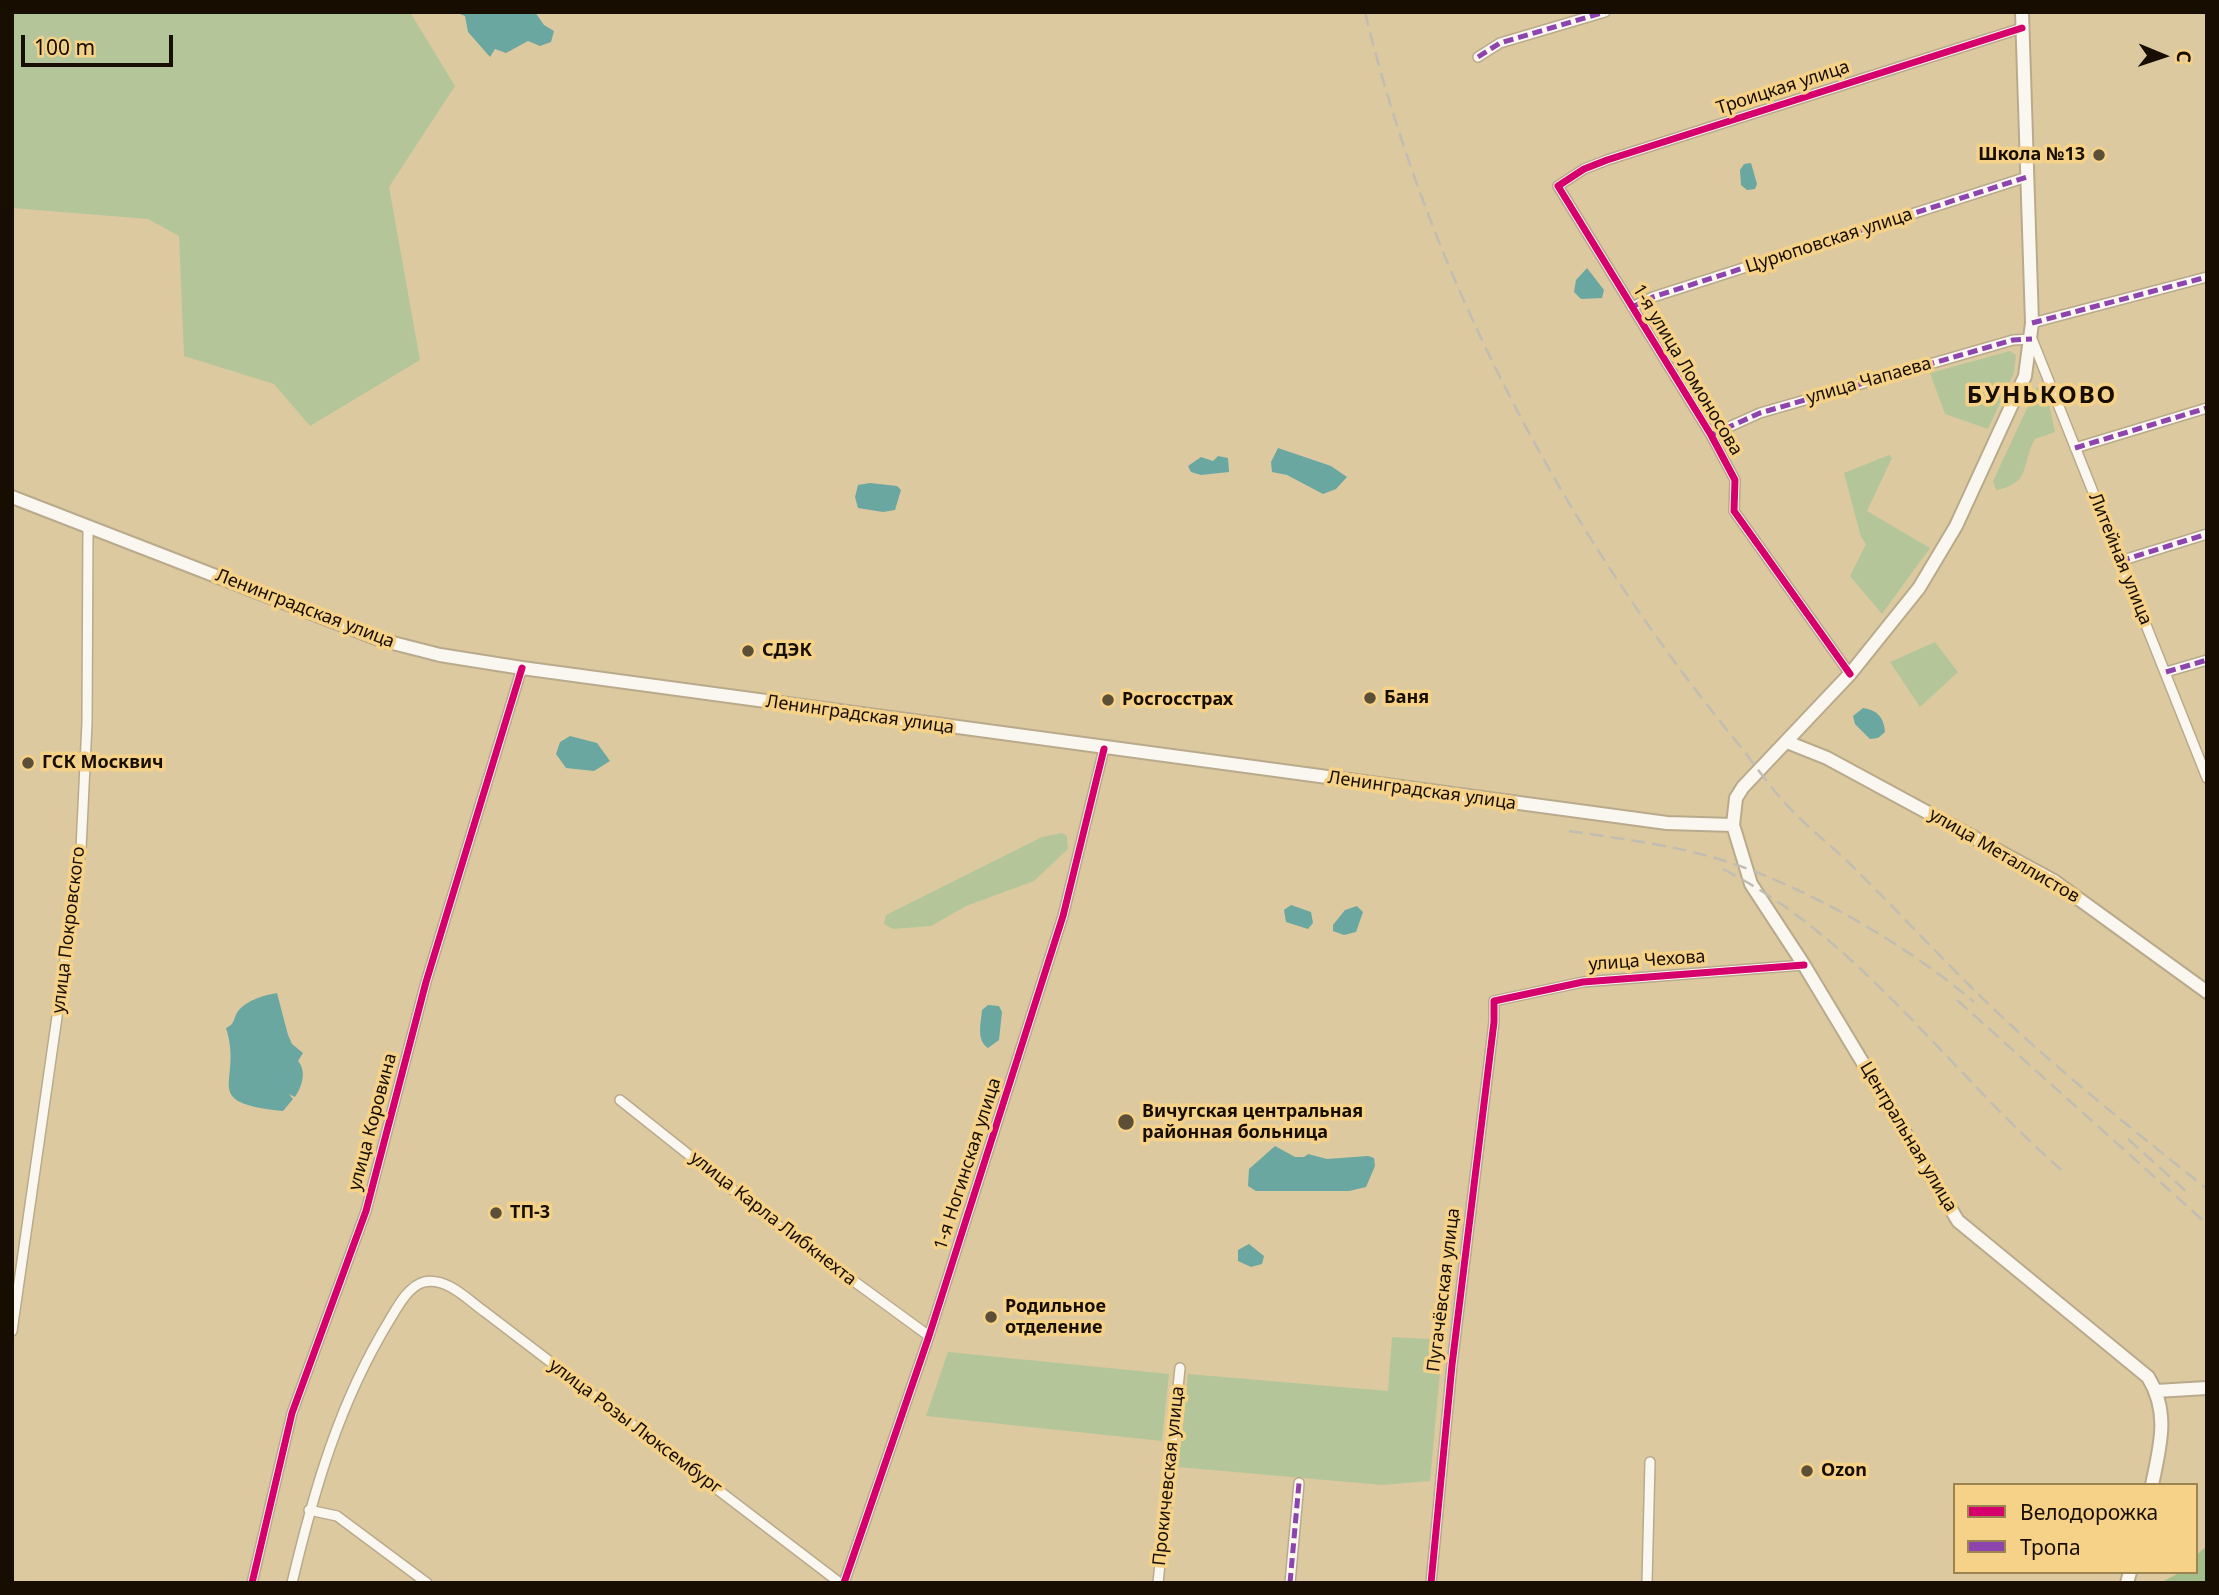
<!DOCTYPE html>
<meta charset="utf-8">
<style>
body{margin:0}
#map{position:relative;width:2219px;height:1595px;overflow:hidden;background:#dcc9a0;font-family:"Noto Sans",sans-serif}
canvas{display:block}
.frame{position:absolute;inset:0;border:14px solid #170d00;pointer-events:none}
.legend{position:absolute;left:1953px;top:1483px;width:245px;height:91px;box-sizing:border-box;background:#f5d288;border:2px solid #9c8352;margin:0;padding:9px 12px;list-style:none;font-size:21px;color:#170d00}
.legend li{display:flex;align-items:center;gap:14px;height:35px}
.legend b{width:35px;border:2px solid #9c8352}
.north{position:absolute;left:2128px;top:21px;width:70px;height:70px;-webkit-text-stroke:5px #f5d288;paint-order:stroke;rotate:92deg;font-size:19px;font-weight:700;line-height:28px;text-align:center;color:#170d00}
.north::after{content:'';display:block;margin:auto;width:24px;height:32px;background:#170d00;clip-path:polygon(50% 0,100% 100%,50% 72%,0 100%)}
.scale{position:absolute;left:21px;top:35px;width:152px;height:32px;box-sizing:border-box;border:4px solid #170d00;border-top:0;padding-left:9px;font-size:21px;line-height:24px;white-space:nowrap;color:#170d00;-webkit-text-stroke:5px #f5d288;paint-order:stroke}
</style>
<div id="map">
<canvas width="2219" height="1595"></canvas>
<div class="frame"></div>
<ul class="legend">
<li><b style="height:9px;background:#d6006c"></b>Велодорожка</li>
<li><b style="height:9px;background:#8e44ad"></b>Тропа</li>
</ul>
<div class="north">С</div>
<div class="scale">100 m</div>
</div>
<script>
const g = document.querySelector('canvas').getContext('2d');
g.lineJoin = 'round';
function paint(path, color) {
  g.fillStyle = color;
  g.fill(path, 'evenodd');
}
function stroke(path, color, width, dash) {
  g.strokeStyle = color;
  g.lineWidth = width;
  g.lineCap = dash ? 'butt' : 'round';
  g.setLineDash(dash || []);
  g.stroke(path);
}
function drawText(font, color, halo, rows, align = 'center') {
  g.font = font + ' "Noto Sans",sans-serif';
  g.lineWidth = 7;
  g.setLineDash([]);
  g.textBaseline = 'middle';
  g.strokeStyle = halo;
  g.fillStyle = color;
  for (const [text, x, y, turn = 0] of rows) {
    g.save();
    g.translate(x, y);
    g.rotate((+turn || 0) * Math.PI / 180);
    g.textAlign = isNaN(turn) ? turn : align;
    if (halo) g.strokeText(text, 0, 0);
    g.fillText(text, 0, 0);
    g.restore();
  }
}
const green = new Path2D(`
 M12 12H410L455 86 389 187 420 360 310 426 274 384 184 356 179 236 148 219 12 208Z
 M2010 351 2016 355 2014 373 1988 429 1945 414 1930 373Z
 M2037 387 2046 390 2055 432 2035 439C2021 462 2032 484 1996 490L1993 481Z
 M1889 455 1892 458 1867 511 1930 548 1882 614 1850 576 1866 544 1861 537 1844 473Z
 M1935 642 1958 672 1920 707 1890 662Z
 M1062 833 1067 836 1068 849 1034 881 966 906 931 926 893 929 884 924 886 915 1042 837Z
 M1392 1337 1443 1340 1430 1481 1382 1485 1178 1467 1188 1374 1388 1391Z
 M948 1352 1169 1374 1162 1441 926 1416Z`);
const forest = new Path2D(`
 M2204 1548 2207 1550V1583H2160L2181 1572H2196V1556Z`);
const water = new Path2D(`
 M455 12H535L544 25 554 31 551 42 540 46 528 41 506 53 495 49 490 57 468 32 465 16Z
 M1751 163 1757 184 1755 189 1747 190 1741 185 1740 170 1744 164Z
 M1587 268 1604 290 1602 298 1581 299 1574 292 1576 280Z
 M1278 448 1331 466 1347 477 1336 489 1323 494 1287 475 1272 472 1271 462Z
 M1218 456 1228 458 1229 472 1201 475 1191 472 1188 466 1201 457 1213 461Z
 M870 483 897 486 901 490 895 510 883 512 858 508 855 497 858 485Z
 M1863 708C1877 710 1884 717 1885 732L1878 738 1870 739 1855 724 1853 716Z
 M570 736 597 743 610 761 594 771 566 768 556 754 560 742Z
 M1291 905 1311 912 1313 923 1308 929 1286 922 1284 910Z
 M1357 906 1363 912 1356 932 1344 935 1333 931V925L1345 910Z
 M277 993 288 1035 292 1044 303 1053 298 1061C307 1071 302 1087 295 1097L289 1094 293 1099 283 1111C197 1102 244 1084 226 1028 236 1024 233 1017 239 1010 247 1000 265 995 277 993Z
 M988 1005 999 1006 1002 1012 999 1040 988 1048C976 1040 981 1023 982 1010Z
 M1275 1146 1295 1157H1304L1308 1154 1327 1159 1368 1156 1374 1158 1375 1166 1366 1187 1349 1191H1256L1248 1186 1249 1169Z
 M1249 1244 1264 1256 1262 1264 1251 1267 1238 1261V1250Z`);
const street = new Path2D(`
 M1478 57 1500 43 1605 12
 M1632 307 1653 297 2027 177
 M2032 323 2207 277
 M1711 435 1760 413 2013 340 2032 339 2207 778
 M2075 448 2207 408
 M2120 561 2207 534
 M2166 672 2207 660
 M1850 674 1734 511 1735 480 1711 435 1558 186 1584 169 1607 160 2022 28
 M620 1100 777 1225 929 1336
 M12 1331 81 849 87 723 88 527
 M309 1510 337 1516 427 1583
 M252 1583 292 1413 366 1211 426 982 522 668
 M292 1583C314 1490 339 1403 389 1321 397 1308 408 1286 424 1282 447 1277 468 1300 485 1312L840 1583
 M844 1583 929 1336 1063 916 1104 749
 M1158 1583 1180 1368
 M1290 1583 1299 1483
 M1431 1583 1452 1365 1494 1022V1001L1583 982 1804 965
 M1647 1583 1650 1462`);
const secondary = new Path2D(`
 M2022 12 2032 323 2025 376 1956 526 1919 588 1850 674 1743 787 1736 798 1733 825 1751 884 1804 965 1958 1221 2148 1377C2170 1413 2160 1446 2152 1485
 M12 497 381 640 440 655 522 668 1667 823 1733 825
 M1787 742 1827 758 2054 881 2207 992
 M2156 1391 2207 1388
 M2127 1583 2130 1572`);
const rail = new Path2D(`
 M1365 12C1430 280 1566 534 1740 746 1755 765 1769 786 1786 804 1807 828 1834 847 1856 870 1909 922 1958 977 2013 1027 2075 1084 2141 1136 2207 1189
 M1569 831C1621 839 1675 845 1725 861 1809 888 1907 945 1974 1002
 M1723 869C1862 940 1950 1074 2066 1174
 M1957 1000 2207 1224
 M2128 1139 2188 1193`);
const quiet = new Path2D(`
 M1478 57 1500 43 1605 12
 M1632 307 1653 297 2027 177
 M2032 323 2207 277
 M1711 435 1760 413 2013 340 2032 339
 M2075 448 2207 408
 M2120 561 2207 534
 M2166 672 2207 660
 M1290 1583 1299 1483`);
const cycleway = new Path2D(`
 M1850 674 1734 511 1735 480 1711 435 1558 186 1584 169 1607 160 2022 28
 M252 1583 292 1413 366 1211 426 982 522 668
 M844 1583 929 1336 1063 916 1104 749
 M1431 1583 1452 1365 1494 1022V1001L1583 982 1804 965`);
const markers = [
 [2099,155,7,"#5c4f38"],
 [748,651,7,"#5c4f38"],
 [1370,698,7,"#5c4f38"],
 [1108,700,7,"#5c4f38"],
 [28,763,7,"#5c4f38"],
 [1126,1122,9,"#5c4f38"],
 [496,1213,7,"#5c4f38"],
 [991,1317,7,"#5c4f38"],
 [1807,1471,7,"#5c4f38"]
];
const streetNames = [
 ["Троицкая улица",1783,88,-18],
 ["Цурюповская улица",1829,241,-18],
 ["1-я улица Ломоносова",1687,370,59],
 ["улица Чапаева",1869,381,-16],
 ["Литейная улица",2120,559,68],
 ["Ленинградская улица",305,609,21],
 ["Ленинградская улица",860,715,8],
 ["Ленинградская улица",1422,791,8],
 ["улица Металлистов",2004,856,30],
 ["улица Покровского",69,930,-83],
 ["улица Чехова",1647,961,-4],
 ["улица Коровина",373,1122,-75],
 ["Центральная улица",1908,1137,59],
 ["1-я Ногинская улица",968,1164,-72],
 ["улица Карла Либкнехта",773,1219,38],
 ["Пугачёвская улица",1444,1290,-83],
 ["улица Розы Люксембург",635,1427,37],
 ["Прокичевская улица",1169,1476,-84]
];
const poiNames = [
 ["Школа №13",2085,155,"right"],
 ["СДЭК",762,651],
 ["Баня",1384,698],
 ["Росгосстрах",1122,700],
 ["ГСК Москвич",42,763],
 ["Вичугская центральная",1142,1112],
 ["районная больница",1142,1133],
 ["ТП-3",510,1213],
 ["Родильное",1005,1307],
 ["отделение",1005,1328],
 ["Ozon",1821,1471]
];
const districtNames = [
 ["БУНЬКОВО",2042,396]
];
paint(green, '#b4c699');
paint(forest, '#a3be8a');
paint(water, '#6aa7a1');
stroke(street, '#b9aa8b', 12);
stroke(secondary, '#b9aa8b', 16);
stroke(street, '#faf7f1', 9);
stroke(secondary, '#faf7f1', 12);
stroke(rail, '#c2bdb2', 2.5, [14, 7]);
stroke(quiet, '#8e44ad', 5, [10, 5]);
stroke(cycleway, '#d6006c', 7);
for (const [x, y, r, color] of markers) {
  const dot = new Path2D();
  dot.arc(x, y, r, 0, 2 * Math.PI);
  g.fillStyle = color;
  g.fill(dot);
  stroke(dot, '#f5d288', 2.5);
}
drawText('18px', '#170d00', '#f5d288', streetNames);
drawText('bold 18px', '#170d00', '#f5d288', poiNames, 'left');
g.letterSpacing = '2px';
drawText('bold 24px', '#170d00', '#f5d288', districtNames);
g.letterSpacing = '0px';
</script>
